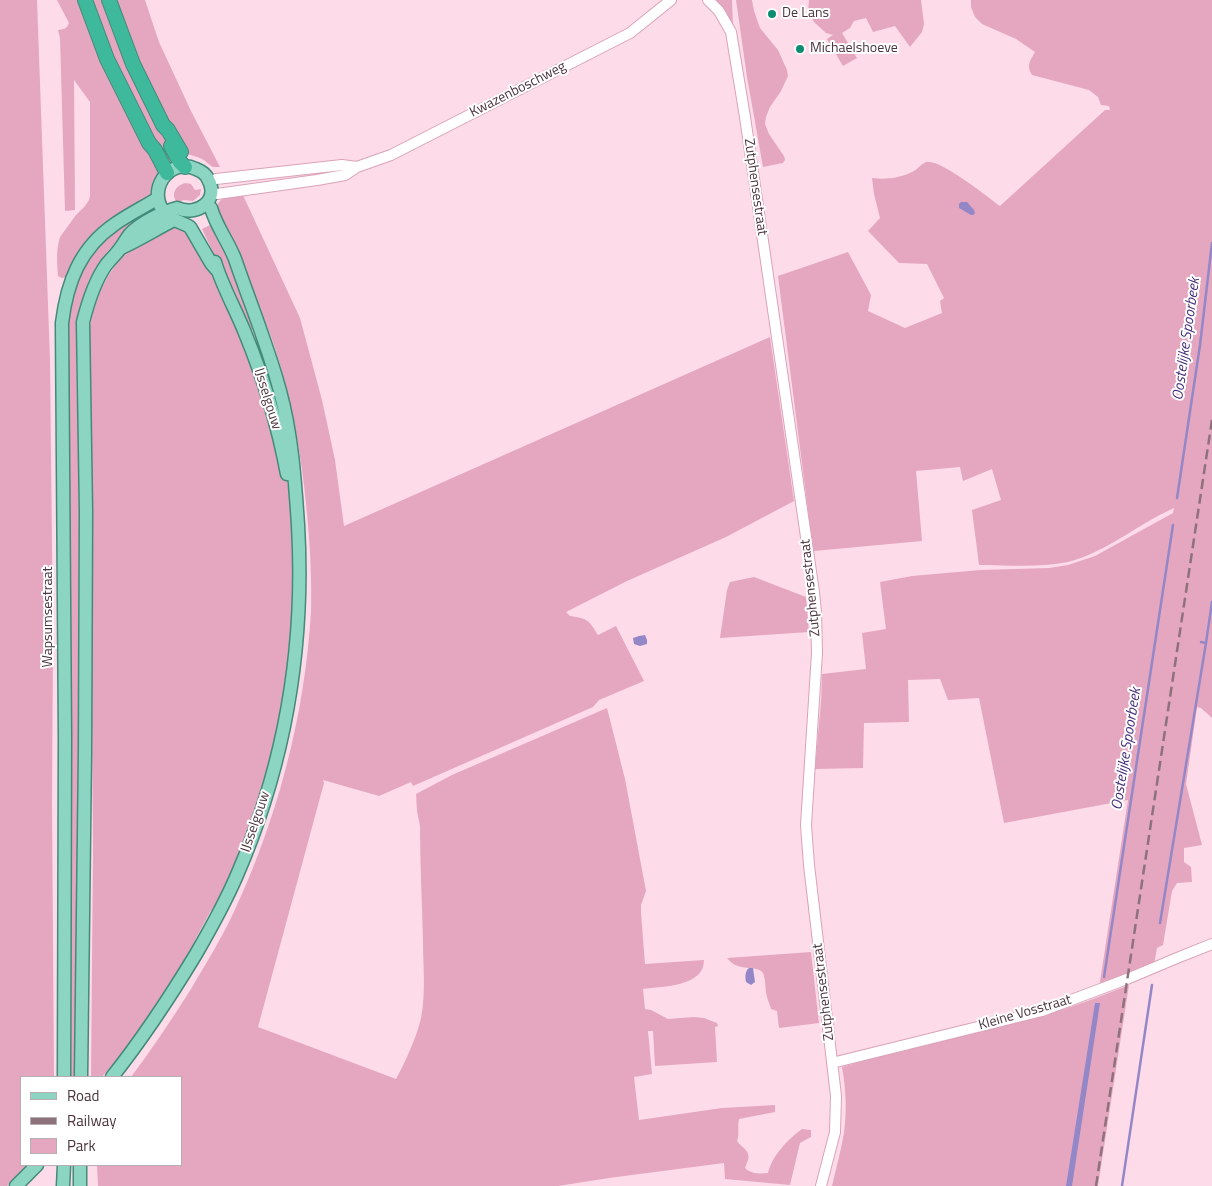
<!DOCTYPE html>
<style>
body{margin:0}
#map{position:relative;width:1212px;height:1186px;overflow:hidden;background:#fedbe8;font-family:"Titillium Web",sans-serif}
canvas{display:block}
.legend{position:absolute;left:20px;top:1076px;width:162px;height:90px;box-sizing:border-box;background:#fff;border:1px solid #b7aeb1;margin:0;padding:6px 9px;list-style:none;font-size:15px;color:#4b343d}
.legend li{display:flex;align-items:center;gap:10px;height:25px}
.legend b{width:25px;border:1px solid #b7aeb1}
</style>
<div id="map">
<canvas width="1212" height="1186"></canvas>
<ul class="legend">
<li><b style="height:6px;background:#8cd5c3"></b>Road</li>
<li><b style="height:6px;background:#8d727c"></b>Railway</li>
<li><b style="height:14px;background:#e5a7c0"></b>Park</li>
</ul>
</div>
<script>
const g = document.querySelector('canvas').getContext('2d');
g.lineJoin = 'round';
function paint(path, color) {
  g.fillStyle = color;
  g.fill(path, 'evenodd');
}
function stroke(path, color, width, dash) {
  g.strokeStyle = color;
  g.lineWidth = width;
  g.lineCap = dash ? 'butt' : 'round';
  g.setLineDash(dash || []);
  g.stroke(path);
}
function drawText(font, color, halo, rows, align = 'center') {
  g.font = font + ' "Titillium Web",sans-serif';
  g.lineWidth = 4;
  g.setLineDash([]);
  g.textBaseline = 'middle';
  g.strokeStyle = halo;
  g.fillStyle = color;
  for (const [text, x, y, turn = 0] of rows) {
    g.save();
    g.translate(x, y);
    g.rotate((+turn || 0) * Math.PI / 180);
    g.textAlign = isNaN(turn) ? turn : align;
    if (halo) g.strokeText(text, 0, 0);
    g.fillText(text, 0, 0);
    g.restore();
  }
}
const green = new Path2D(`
 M0 0H37L50 360 53 639 52 803 54 1077H21V1165H28L7 1186H0Z
 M57 0H78L82 11 158 171V177L154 194 135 209 69 277 62 278 58 276C57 262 56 250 60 237L76 215 85 206 89 200 90 196V102L74 80 75 210 65 211 60 38 58 30C64 29 67 29 69 23Z
 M89 0H104L173 157 166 162 121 79Z
 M114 0H145L159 42 191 111 220 167H213C209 165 206 161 202 159 197 156 191 156 185 153L155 101Z
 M716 0H732L733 27 726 13Z
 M736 0H752L754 11 760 28 778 50 787 70 788 76 781 91 770 107 766 117 765 124 769 134 784 156 785 160 783 163 763 167 747 77Z
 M809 0H921L924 24 922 32 910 47 895 26 873 32 866 18 854 21 850 28 842 33 857 58 843 66 827 39 833 35 826 33 814 22 808 11Z
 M971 0H1212V718L1201 708 1197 707 1186 784 1202 845 1184 848V862L1191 867 1192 882 1177 883 1172 891 1163 945 1157 948 1154 964 1099 988 1128 800 1004 823 979 698 948 700 940 679 908 680 909 722 864 723 863 768 815 769 821 702 822 674 866 669 862 633 886 629 880 582 912 576 980 570 1049 568 1068 565 1095 556 1173 513 1174 508C1138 524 1107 552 1068 562 1039 568 1008 565 979 565L972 510 1001 500 992 469 963 481 960 467 916 471 922 541 814 551 810 526 778 276 848 252 871 295 868 311 905 328 942 313 940 301 944 298 927 264 899 263 868 231 880 218 874 194 872 178C886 180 901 178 914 171 918 169 921 164 926 162 939 158 988 197 1000 206L1105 110H1110L1109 106 1101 105 1098 97 1089 90 1032 75C1026 65 1030 61 1035 52L1016 39 982 24 975 17 971 7Z
 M185 183 191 184 195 190 201 189 200 195 193 201 183 200 178 203C170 195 175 186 185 183Z
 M242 193 300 318 322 400 335 460 344 526 770 337 794 501 726 537 627 581 566 612 570 616C588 619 588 619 598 635L616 626 644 681 599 700 593 707 413 786 411 782 379 796 323 780 324 783 258 1027 396 1079C405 1063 417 1036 421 1018 426 993 423 966 423 941 422 903 420 864 420 826L417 811 416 794 452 775 607 708 625 779 646 891 641 905V913L645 964 704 960C704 987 663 986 643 989L645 1009 651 1010 668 1019 694 1017 704 1018 717 1023 718 1026 715 1027 717 1062 655 1066 653 1031H648L652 1074 634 1077 639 1120 722 1108 775 1105V1112L739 1119C737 1127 740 1133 737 1141 741 1147 751 1151 748 1160 747 1163 746 1165 745 1168 751 1174 760 1174 768 1173 772 1156 788 1139 802 1129L811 1130V1137L800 1143 790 1185 725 1179 724 1163 609 1178 558 1186H98L97 1165H181V1077H131C152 1049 172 1019 191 989 205 965 220 941 232 916 277 821 305 716 311 611 312 579 310 546 307 514 302 457 292 400 274 345 269 329 261 313 254 298 241 268 229 238 216 208 220 196 231 195 242 193Z
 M148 209 151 217 120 238 107 252 98 265 89 280 79 311 76 329 77 407 81 444V501L79 551 78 1077H68L67 313 84 261 109 232Z
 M210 225 229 260 256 328 251 330 231 290 202 229Z
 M175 226 190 233 225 293 276 431 287 481 295 534V631L277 738 257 810 232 874 220 898 210 912 194 942 190 954 149 1016 124 1051 102 1077H91L93 850 90 435C91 412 91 389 91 366 90 354 89 341 90 328 94 298 110 265 134 246 144 239 164 232 175 226Z
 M754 577 806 597 809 632 720 638 727 590 730 582Z
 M811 952 819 1023 779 1028 777 1011 771 1009C770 1005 768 1001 767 997 765 990 766 980 763 973 757 964 738 973 727 958Z
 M1129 985 1098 1186H832C836 1168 841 1151 844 1133 847 1111 846 1089 842 1067 915 1045 991 1030 1064 1009 1086 1002 1108 993 1129 985Z`);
const water = new Path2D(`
 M961 202H967L974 210 975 213 973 215H971L959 208V204Z
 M645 635 647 640V644L640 646 634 644 633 638 639 636Z
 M749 968H753L755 982 751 985 746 982C745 977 745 971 749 968Z
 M1095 1003H1100L1072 1186H1066Z`);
const stream = new Path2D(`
 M1177 498 1200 345 1212 243
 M1201 642 1206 643 1212 602
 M1160 923 1206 643
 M1104 977 1173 525
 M1122 1186 1152 985`);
const minor = new Path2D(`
 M708 0 719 11 731 32 745 117 814 592 816 612 817 653 806 825 809 865 836 1096 835 1132 821 1186
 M216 179 342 165 357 167
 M217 194 317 180 345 175 357 167 391 155 630 33 671 0
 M832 1063 1042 1011 1127 979 1177 958 1212 944`);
const major = new Path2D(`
 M121 248C139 240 156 229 174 220
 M215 262C222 286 236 310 245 333 264 379 278 426 287 474
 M64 1077 65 737 62 323C67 282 80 248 115 224 129 214 144 207 158 198
 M81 1077 85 753 86 512 83 322C88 302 94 282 106 265 110 260 115 255 119 250 123 245 126 239 130 234 140 223 163 212 177 208 198 217 220 200 208 179 206 174 201 171 196 169 168 156 145 193 166 214 173 221 182 222 190 227L211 263 217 270
 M112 1077C143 1038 170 997 196 954 211 928 225 903 237 875 285 764 305 646 298 525 295 480 292 435 280 391 268 346 250 303 235 259 228 241 216 226 211 208
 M16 1186 37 1165
 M63 1186 64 1165
 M80 1186V1165`);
const highway = new Path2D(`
 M85 0 107 59 149 143 155 150 167 173
 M109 0 133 64 163 125 168 130 181 152
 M171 146 180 162 185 167`);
const rail = new Path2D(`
 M1096 1186 1212 420`);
const markers = [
 [772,14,5,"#0c8d72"],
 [800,49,5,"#0c8d72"]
];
const poiNames = [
 ["De Lans",782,14],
 ["Michaelshoeve",810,49]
];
const streetNames = [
 ["Kwazenboschweg",518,90,-27],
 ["Zutphensestraat",755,187,82],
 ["IJsselgouw",267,399,73],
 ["Zutphensestraat",811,588,-96],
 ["Wapsumsestraat",49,617,-90],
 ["IJsselgouw",256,822,-71],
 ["Zutphensestraat",824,992,-97],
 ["Kleine Vosstraat",1025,1013,-16]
];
const waterNames = [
 ["Oostelijke Spoorbeek",1187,339,-82],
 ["Oostelijke Spoorbeek",1127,749,-81]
];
paint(green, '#e5a7c0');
paint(water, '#9487c7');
stroke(stream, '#9487c7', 2.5);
stroke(minor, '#daa3b9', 12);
stroke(major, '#438a7a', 15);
stroke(highway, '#438a7a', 16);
stroke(minor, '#fff', 10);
stroke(major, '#8cd5c3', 12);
stroke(highway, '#3fb99b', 14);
stroke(rail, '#8d727c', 2.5, [10, 5]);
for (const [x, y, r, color] of markers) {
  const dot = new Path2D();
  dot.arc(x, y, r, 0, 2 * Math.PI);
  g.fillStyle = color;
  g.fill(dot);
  stroke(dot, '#fff', 2);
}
drawText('14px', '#4b343d', '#fff', poiNames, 'left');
drawText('14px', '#4b343d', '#fff', streetNames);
drawText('italic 15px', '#462f7c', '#fff', waterNames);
</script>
